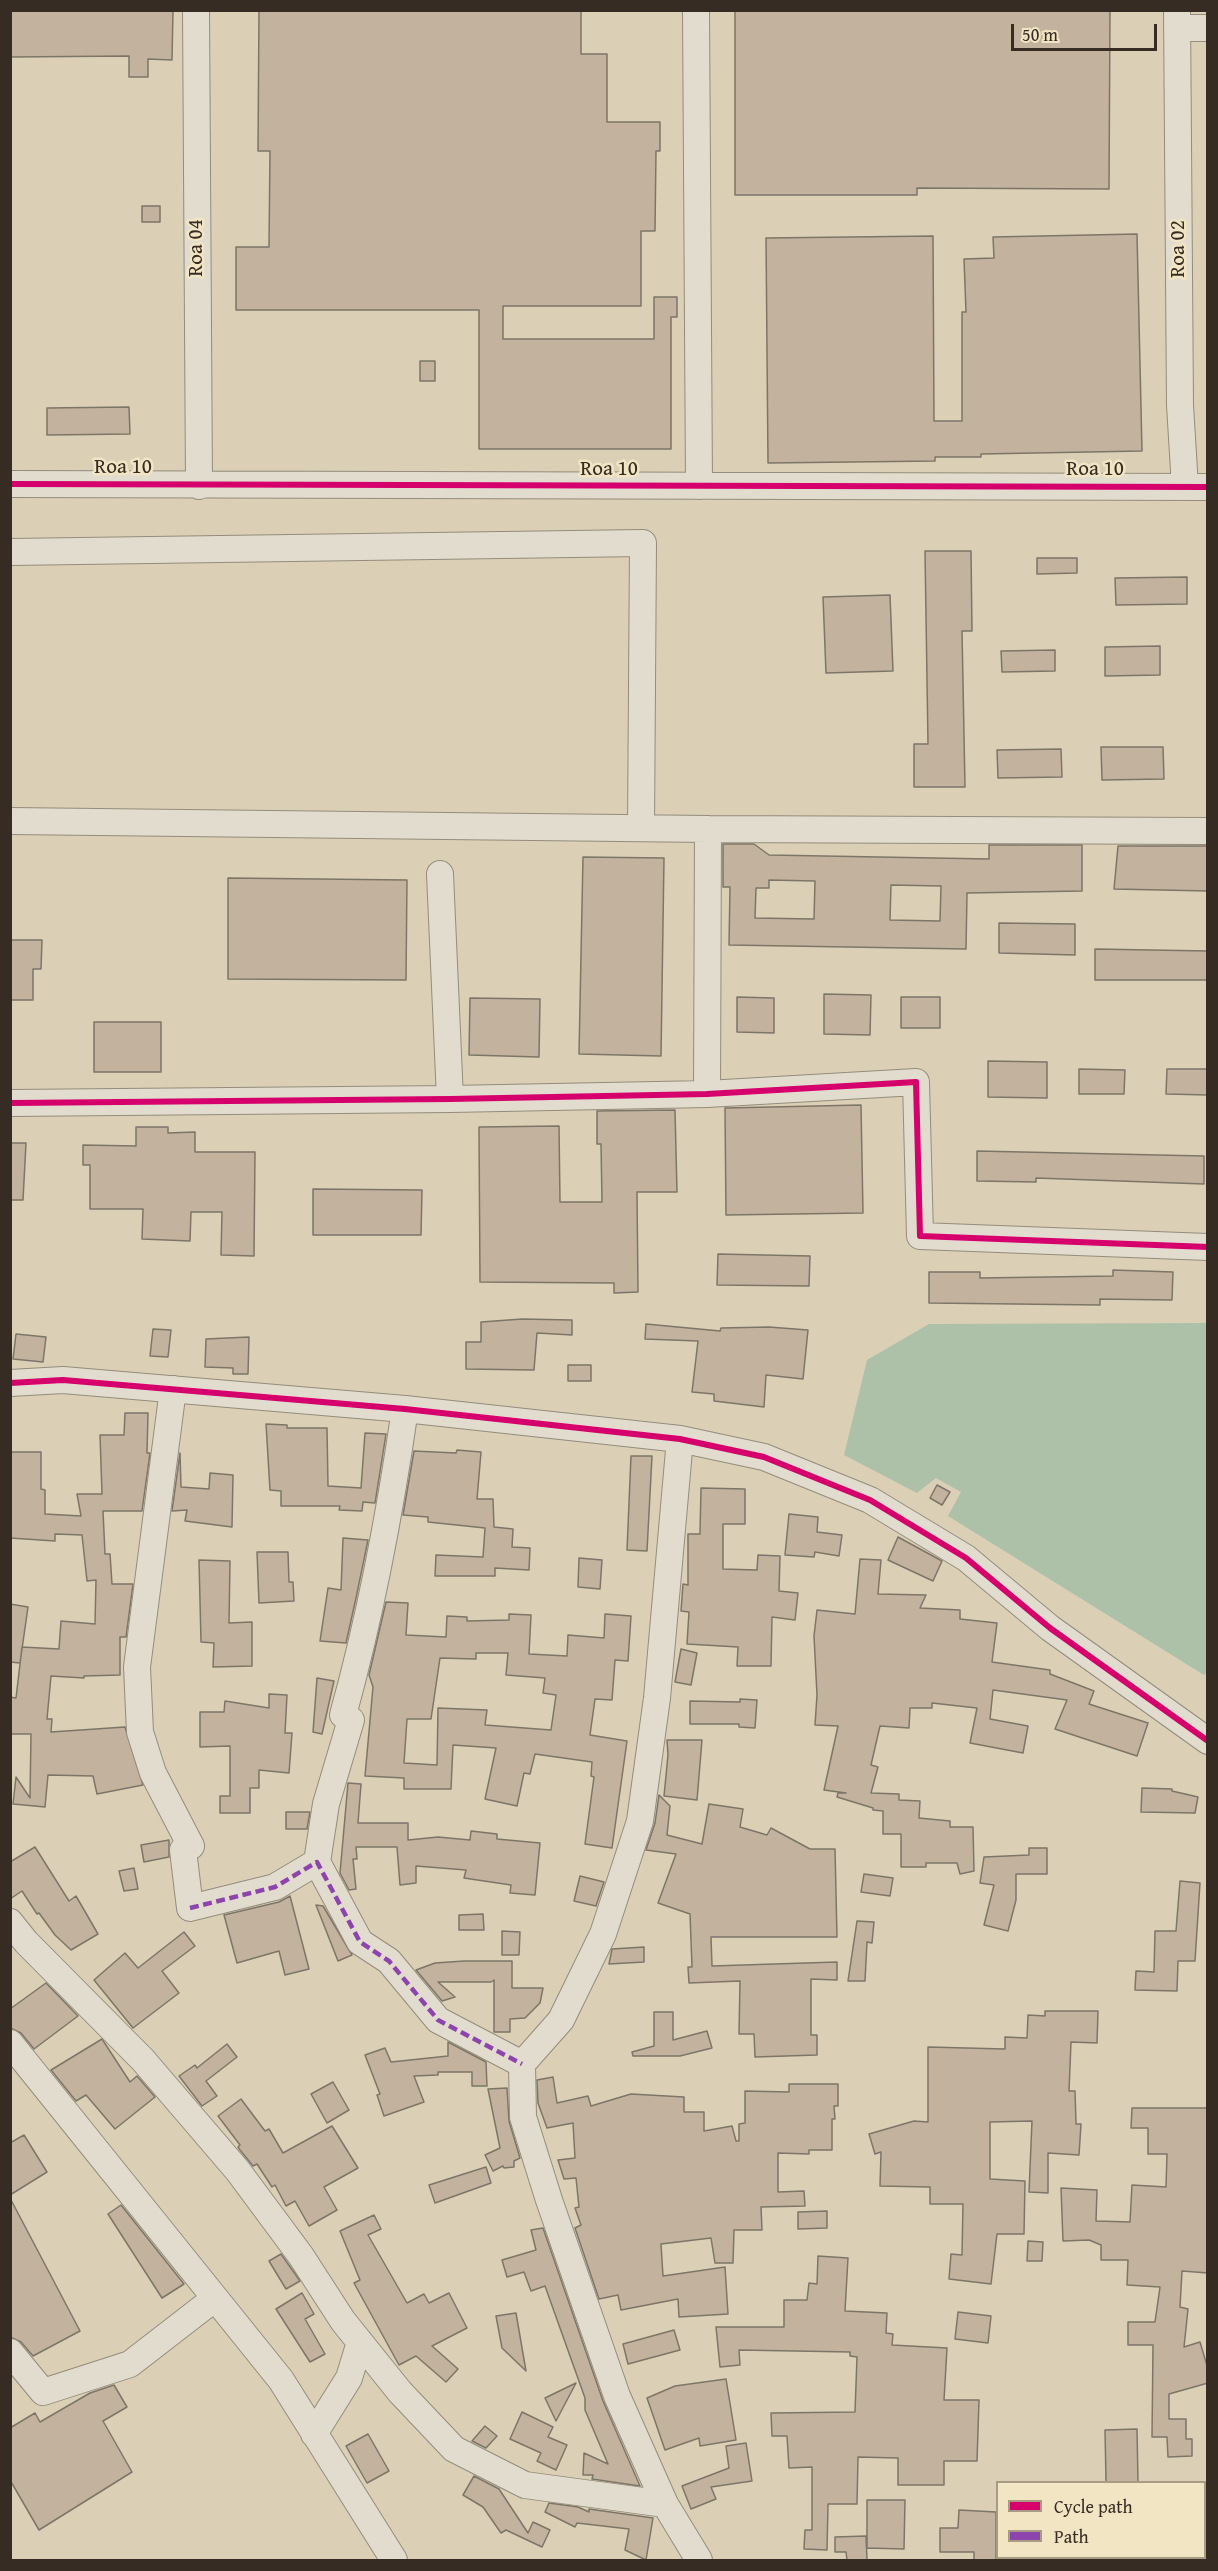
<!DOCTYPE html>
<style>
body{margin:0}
#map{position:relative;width:1218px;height:2571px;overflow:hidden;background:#dbd0b5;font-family:"Gentium Book Plus",serif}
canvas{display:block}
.frame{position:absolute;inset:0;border:12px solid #362c23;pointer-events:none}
.legend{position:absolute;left:996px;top:2481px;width:210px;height:78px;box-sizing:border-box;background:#f2e5c4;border:2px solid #a79b84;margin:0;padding:8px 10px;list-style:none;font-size:18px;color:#362c23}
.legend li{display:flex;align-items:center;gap:12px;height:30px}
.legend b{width:30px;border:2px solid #a79b84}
.scale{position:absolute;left:1011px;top:24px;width:146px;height:27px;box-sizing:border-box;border:3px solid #362c23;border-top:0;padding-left:8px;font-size:18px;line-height:21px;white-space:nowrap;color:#362c23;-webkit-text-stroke:4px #f2e5c4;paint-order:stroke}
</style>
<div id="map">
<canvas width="1218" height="2571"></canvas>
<div class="frame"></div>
<ul class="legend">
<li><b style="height:8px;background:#d6006c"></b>Cycle path</li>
<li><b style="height:8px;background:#8e44ad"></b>Path</li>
</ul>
<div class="scale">50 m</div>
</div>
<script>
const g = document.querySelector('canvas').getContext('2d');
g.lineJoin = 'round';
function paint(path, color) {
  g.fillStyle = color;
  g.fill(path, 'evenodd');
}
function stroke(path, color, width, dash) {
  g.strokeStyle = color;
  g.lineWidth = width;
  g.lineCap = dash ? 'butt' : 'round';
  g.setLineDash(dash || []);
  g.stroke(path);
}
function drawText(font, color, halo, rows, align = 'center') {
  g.font = font + ' "Gentium Book Plus",serif';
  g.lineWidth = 5;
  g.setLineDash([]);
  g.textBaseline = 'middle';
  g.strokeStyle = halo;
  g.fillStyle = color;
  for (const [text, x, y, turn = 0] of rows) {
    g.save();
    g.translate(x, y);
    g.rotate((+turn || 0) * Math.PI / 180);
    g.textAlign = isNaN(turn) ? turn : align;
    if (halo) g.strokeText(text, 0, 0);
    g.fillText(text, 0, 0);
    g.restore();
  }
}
const water = new Path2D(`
 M1207 1323 1208 1671 1204 1675 948 1516 961 1492 936 1478 917 1493 844 1455 867 1360 929 1324Z`);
const building = new Path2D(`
 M10 10H173L172 60 148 59V77H129V56L10 57Z
 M259 10H581V54H607V122H660V151H656L655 231H641V306H503V339H654V297H677V317H671V449H479V310H236V247H269L270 151H258Z
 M735 10H1110L1109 189 917 188V195H735Z
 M142 206H160V222H142Z
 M1137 234 1142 451 981 454V457H935V461L768 463 766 238 933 236 934 421H962V312H966L964 259 994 258 993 237Z
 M420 361H435V381H420Z
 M129 407 130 434 47 435V408Z
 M925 551H971L972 631H962L965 787H914V744H928Z
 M1037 558H1077V573L1037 574Z
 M1187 577V604L1116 605 1115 578Z
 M890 595 893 671 826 673 823 597Z
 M1160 646V675L1105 676V647Z
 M1055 650V671L1002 672 1001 651Z
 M1101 747H1163L1164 779 1102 780Z
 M1061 749 1062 777 998 778 997 750Z
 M723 844H754L769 855 989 859V845H1082V891L967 893 966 949 729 945 730 887H723ZM769 880 815 881 814 919 755 918 756 888H769ZM891 885 941 886 940 921 890 920Z
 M1118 846H1208V891L1114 889Z
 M583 857 664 858 661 1056 579 1054Z
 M228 878 407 880 406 980 228 979Z
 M999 923 1075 924V955L999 953Z
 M10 940H42L41 969H33V1000H10Z
 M1095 949 1208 951V980H1095Z
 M824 994 871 995 870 1035 824 1034Z
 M737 997 774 998V1033L737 1032Z
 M901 997H940V1028H901Z
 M470 998 540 999 539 1057 469 1055Z
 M94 1022H161V1072H94Z
 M988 1061 1047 1062V1098L988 1097Z
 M1079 1069 1125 1070 1124 1094H1079Z
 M1167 1069H1208V1095L1166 1094Z
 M861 1105 863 1213 726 1215 725 1108Z
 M675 1110 677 1192H637L638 1292 614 1293V1283L480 1282 479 1127 559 1126 560 1202H602L601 1144H597V1111Z
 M136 1127H168V1133L195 1132V1152H255L254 1256 221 1255 222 1212H191L190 1241 142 1239 143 1209H90V1165H83V1145L136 1146Z
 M10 1143H26L23 1200H10Z
 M977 1151 1204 1156V1184L1036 1178V1182L977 1181Z
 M313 1189 422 1190 421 1235H313Z
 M718 1254 810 1256 809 1286 717 1285Z
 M1113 1270 1173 1272 1172 1300 1100 1299V1305L929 1303V1272H980V1278L1113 1276Z
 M522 1319 572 1320V1335L537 1333 534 1370 466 1369V1342H481V1322Z
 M646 1324 720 1331 721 1328 769 1327 808 1330 803 1379 766 1375 764 1407 714 1401V1394L692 1392 698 1341 645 1339Z
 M153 1329 171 1330 168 1357 150 1356Z
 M16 1334 46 1337 43 1362 13 1359Z
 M249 1337 248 1374H233V1368L205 1367 206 1339Z
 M568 1365H591V1381H568Z
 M125 1413H148L147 1453H150L142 1511H103L105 1554H110L112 1584H133L126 1637H120V1675L84 1676V1678L51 1676 47 1719H52L51 1732 125 1727 143 1785 97 1794 93 1776 48 1775 45 1807 13 1804 16 1777 30 1798 31 1734H10V1697L16 1698 22 1647 59 1649 61 1621 95 1624 96 1580 87 1581 82 1535 55 1534V1541L10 1538V1452H41V1489L45 1490V1514L81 1516 77 1494H102L100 1435H124Z
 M266 1424 287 1425V1428H327L328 1486 361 1488 365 1433 386 1434 375 1503 363 1502 362 1511 339 1510 340 1506H281V1491L270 1490Z
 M457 1450 481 1452 477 1499H493L494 1527 513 1529 512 1547 530 1548 529 1570 495 1568V1576H435L436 1555 483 1557 485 1528 428 1522V1517L403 1515 414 1451 456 1453Z
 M180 1453 181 1487 209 1489 210 1473 233 1475 232 1527 185 1521 187 1510 172 1511Z
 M631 1456H652L647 1551 627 1550Z
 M937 1485 950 1492 942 1505 930 1498Z
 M701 1488 745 1489V1524H723V1569L757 1570 758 1555 780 1556 779 1591 798 1593 795 1620 772 1617 771 1666H737L738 1647 687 1644 689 1612 681 1611 683 1584 688 1585V1534H700Z
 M789 1514 818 1517 817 1532 842 1535 839 1556 815 1552 814 1557 785 1555Z
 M898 1537 942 1561 933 1581 888 1560Z
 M343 1538 368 1540 356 1598 346 1643 320 1641 328 1588 341 1590Z
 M257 1552H288L289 1582H293L294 1601 259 1603Z
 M579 1558 602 1560 600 1589 578 1587Z
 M860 1559 881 1560 878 1594 926 1595 920 1608 960 1610V1619L997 1623 992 1662 1050 1670V1674L1094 1691 1089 1704 1148 1723 1137 1756 1055 1729 1067 1700 993 1690 990 1719 1028 1726 1023 1753 970 1743 977 1708 932 1703V1708H910L909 1728 880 1726 871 1765 878 1767 871 1793 899 1794V1800L920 1801 919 1818 950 1821V1827H973L974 1871 960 1874 957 1863H926V1867H901V1834H883V1811L873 1810V1808L837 1797 838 1793H846L824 1790 838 1726 815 1725 817 1695 814 1636 817 1610 855 1614Z
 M199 1560 230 1561 229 1623 252 1622V1666L213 1667 214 1643 201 1642Z
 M386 1602 408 1603 406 1635 446 1637 447 1616 467 1617V1621L509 1620V1614L531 1615 529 1654 567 1656 568 1635 604 1638 605 1614 631 1616 628 1661 615 1660 612 1700 595 1699 590 1735 627 1741 612 1848 585 1844 594 1777 591 1776 592 1762 535 1754 530 1774 524 1773 517 1806 485 1799 496 1748 453 1745 451 1789H404V1778L365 1776 373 1687 369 1675ZM476 1653H508L506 1675 545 1678 543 1693 556 1695 551 1730 485 1725 487 1710 438 1708 437 1765 404 1763 407 1719H431L440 1658 476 1659Z
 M10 1604 28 1607 20 1663 10 1662Z
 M681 1649 697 1653 691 1685 675 1682Z
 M317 1678 334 1681 322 1734 313 1732Z
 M269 1694 287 1695 285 1733H292L289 1773 259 1770V1788H250V1813H220V1796H230V1746L200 1747V1712H224L225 1701 269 1708Z
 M740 1699 757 1700 755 1728 739 1727V1724H690V1701L740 1702Z
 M667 1740H702L697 1800 664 1796 668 1755Z
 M348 1783 361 1784 358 1823H408V1840L438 1837 470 1840 471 1831 497 1834V1839L540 1843 535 1895 510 1893 511 1885 464 1878 466 1870 416 1866V1883L400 1885 397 1847H356L357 1859H353L356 1889 349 1890 340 1873Z
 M1142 1788 1172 1789V1791L1198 1797 1195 1813 1141 1812Z
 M659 1795 670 1806 667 1835 702 1844 709 1804 743 1809 740 1827 767 1835 771 1828 810 1849H835L837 1937H711L712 1966 837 1962V1980L811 1979V2035H817V2055L755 2057 754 2034H739L740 1981 689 1983 688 1967H692L690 1914 658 1903 676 1854 646 1850 655 1823Z
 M286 1812H310L307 1829H286Z
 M169 1840V1857L144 1862 141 1845Z
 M35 1847 69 1901 76 1896 98 1934 71 1950 55 1935 39 1913 37 1914 22 1891 10 1899V1862Z
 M1029 1848H1047V1874H1016V1900L1008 1931 984 1925 994 1885 980 1883 984 1857 1029 1855Z
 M134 1868 138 1889 124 1891 119 1871Z
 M864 1874 893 1878 890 1896 861 1892Z
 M580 1876 604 1882 596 1906 574 1901Z
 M1180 1881 1200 1883 1195 1961H1178L1177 1991 1135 1990 1136 1971 1154 1972 1155 1931H1176Z
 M290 1896 309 1969 285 1975 279 1951 237 1963 224 1915 279 1902Z
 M316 1905 323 1906 352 1955 338 1961Z
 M483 1914 484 1930H459V1915Z
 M857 1921 874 1922 872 1943 867 1942 865 1981H848Z
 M502 1931 520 1932 519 1955H502Z
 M184 1932 195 1946 162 1971 179 1993 133 2028 94 1980 125 1953 138 1968Z
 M644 1947V1962L609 1964 612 1949Z
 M464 1961H512V1988H543L540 2003 525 2018 510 2019V2032H494V1980L491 1982H438L455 1997 442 2001 416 1970 435 1963Z
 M46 1983 78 2016 34 2049 21 2033 10 2028V2009Z
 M1045 2011H1098L1097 2043 1071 2042 1069 2091H1075L1076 2124H1081L1079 2155 1048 2153V2193L1029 2192 1032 2121 990 2122V2179L1025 2181 1024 2234H997L991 2284 949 2279 951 2254 962 2255 963 2204H930V2187L880 2186 881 2152 875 2154 869 2134 914 2121 928 2122V2047L1005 2049V2037L1027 2038 1028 2015 1045 2016Z
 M654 2012H673V2040L707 2031 712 2048 680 2056H633L632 2052 654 2046Z
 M102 2039 130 2082 137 2076 155 2097 115 2129 86 2095 76 2101 51 2070Z
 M448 2042 486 2062 487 2086H472V2072H438V2075L414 2076 424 2102 384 2116 377 2095 380 2094 365 2055 385 2048 391 2062 448 2056Z
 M227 2044 237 2057 206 2081 217 2096 202 2106 179 2076 195 2065 197 2068Z
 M553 2077 557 2103 588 2096 591 2106 631 2094 684 2097V2112H704V2131L732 2126 736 2141H739V2124L745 2123V2091L789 2092V2084H838V2106H834L835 2119H832V2150H809V2154L778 2153V2192L804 2191 805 2206 761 2207 762 2230H734L733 2263H715L711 2238 661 2244 663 2276 725 2267 728 2314 679 2317 678 2299 621 2310 618 2295 599 2299 575 2228 581 2225 575 2208 579 2207 576 2178 564 2179 558 2160 575 2158 573 2123 547 2128 538 2103 537 2080Z
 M333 2082 349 2110 327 2123 311 2094Z
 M507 2088 509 2121 520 2158 514 2161V2167L504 2168 503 2166 493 2171 485 2155 500 2148 488 2089Z
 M241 2099 265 2131 269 2129 283 2153 332 2126 358 2168 324 2187 337 2210 309 2226 295 2201 286 2206 275 2185 272 2187 257 2164 253 2166 240 2150 238 2147 240 2145 218 2116Z
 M1132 2108H1208V2273L1182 2271 1180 2307 1188 2309 1184 2347 1200 2342 1208 2369V2383L1169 2394V2419H1186V2439H1192V2456L1168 2457 1167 2437H1152L1153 2345H1128V2322H1155L1160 2287 1127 2285 1128 2260H1101V2245L1089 2240 1063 2241 1061 2188 1097 2190 1096 2221 1130 2222 1132 2185 1166 2187 1167 2154H1148V2128H1131Z
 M24 2135 47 2172 10 2195V2143Z
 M486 2167 491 2183 435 2203 429 2185Z
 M10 2198 80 2331 33 2356 21 2342 10 2337Z
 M121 2205 184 2284 162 2298 108 2214Z
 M827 2211V2228L798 2229V2212Z
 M374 2215 381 2229 368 2235 407 2303 424 2294 429 2303 449 2293 467 2328 432 2346 458 2369 446 2382 416 2356 399 2365 354 2283 360 2280 340 2231Z
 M543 2228 603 2401 640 2486 592 2479 593 2475H583L584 2453 608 2464 585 2410V2398L545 2286 531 2291 524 2272 507 2277 502 2260 536 2250 531 2230Z
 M1028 2241 1043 2242 1042 2261H1027Z
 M281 2254 300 2281 286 2289 269 2261Z
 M818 2256 848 2258 845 2311 887 2313 886 2333 893 2334 892 2345 947 2348 944 2400H979L977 2461H944V2485H898V2458L858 2457 857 2504H828L827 2550 804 2549 805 2530H812V2467L789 2468 787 2436H772L771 2413 855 2412 857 2357 850 2356V2352L739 2350 740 2365 720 2367 716 2327H784V2300H807L809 2283 817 2284Z
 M302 2293 314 2314 305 2319 325 2354 310 2362 276 2309Z
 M958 2312 991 2316 988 2343 955 2339Z
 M516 2313 526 2371 502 2348 496 2316Z
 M674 2330 680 2350 628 2364 623 2344Z
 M726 2379 736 2440 700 2446 699 2438 665 2450 647 2398 675 2386Z
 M576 2383 556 2421 545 2398Z
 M114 2385 127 2407 103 2421 132 2472 39 2530 10 2480V2428L35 2413 40 2422 90 2393Z
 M522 2412 553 2427 548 2437 567 2445 556 2470 537 2461 541 2453 510 2439Z
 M485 2426 497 2436 486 2448 472 2441Z
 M1137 2429 1138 2482H1106L1105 2430Z
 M368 2434 389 2471 367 2483 346 2446Z
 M746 2443 752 2481 711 2487 716 2499 691 2509 682 2486 729 2468 726 2446Z
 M474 2476 499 2489 528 2533 533 2522 550 2530 542 2547 506 2530 501 2533 483 2507 463 2495Z
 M867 2500H905L904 2549 867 2548Z
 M549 2503 578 2507 589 2512V2509L653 2518 646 2560 625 2550 629 2529 577 2523 575 2527 545 2512Z
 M959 2510 996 2512V2560H974V2552H940V2528H958Z
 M866 2536 867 2560H847L846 2552H835V2537Z`);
const minor = new Path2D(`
 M196 10 199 486
 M696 10 699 486
 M1177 10 1180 405 1185 487
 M1177 28H1208
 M10 484 1208 487
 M10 552 643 543 641 828
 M10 821 708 829
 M440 874 450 1099
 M707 1094 708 829 1208 831
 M10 1103 450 1099 707 1094 916 1082 920 1236 1208 1247
 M10 1383 63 1380 405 1409 680 1439 764 1457 870 1500 966 1558 1050 1628 1208 1741
 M173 1389 137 1667 140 1732 153 1773 191 1846 183 1850 190 1908 275 1887 317 1862 360 1942 389 1961 438 2020 522 2064
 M317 1862 326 1804 351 1720 343 1715C371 1614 390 1513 405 1409
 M10 1922 26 1942 143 2060 238 2171 301 2256 343 2321 400 2392 454 2449 525 2485 665 2504 699 2560
 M10 2043 281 2380 394 2560
 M10 2352 43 2392 130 2364 214 2299
 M314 2434 349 2378 360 2342
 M665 2504 617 2396 549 2200 523 2117 522 2064 561 2020 603 1934 640 1821 657 1698 680 1439`);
const quiet = new Path2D(`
 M190 1908 275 1887 317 1862 360 1942 389 1961 438 2020 522 2064`);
const cycleway = new Path2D(`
 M10 484 1208 487
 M10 1103 450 1099 707 1094 916 1082 920 1236 1208 1247
 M10 1383 63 1380 405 1409 680 1439 764 1457 870 1500 966 1558 1050 1628 1208 1741`);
const streetNames = [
 ["Roa 04",197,248,-90],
 ["Roa 02",1179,249,-90],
 ["Roa 10",123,468],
 ["Roa 10",609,470],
 ["Roa 10",1095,470]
];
paint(water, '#adc1a8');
paint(building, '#c3b29d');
stroke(building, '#7d7668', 1.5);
stroke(minor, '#948c7c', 28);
stroke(minor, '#e2dcce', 26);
stroke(quiet, '#8e44ad', 4.5, [9, 4.5]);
stroke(cycleway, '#d6006c', 6);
drawText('21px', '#362c23', '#f2e5c4', streetNames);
</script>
